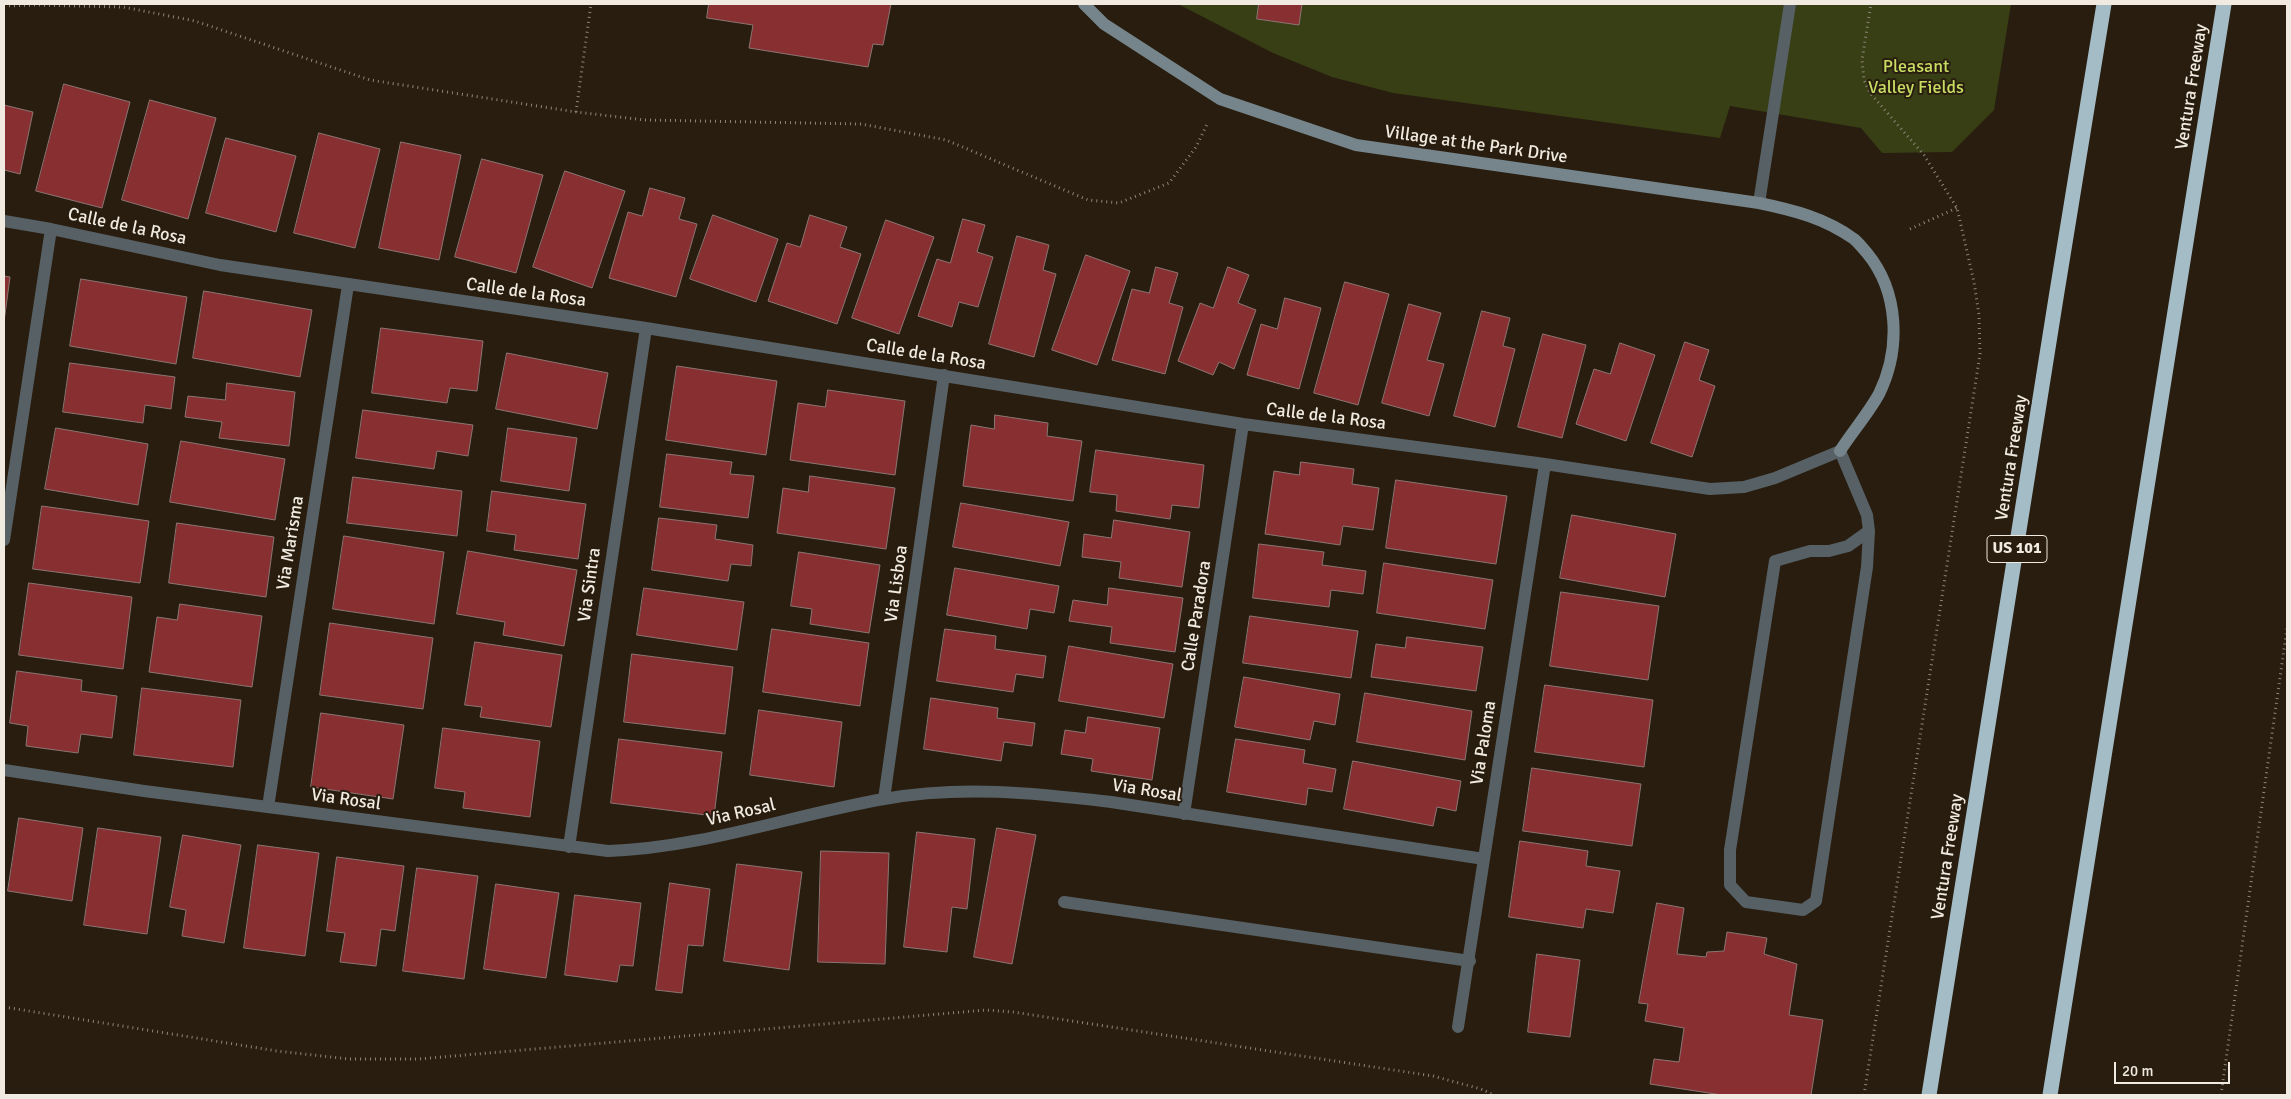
<!DOCTYPE html>
<style>
body{margin:0}
#map{position:relative;width:2291px;height:1099px;overflow:hidden;background:#281d0f;font-family:Signika,sans-serif}
canvas{display:block}
.frame{position:absolute;inset:0;border:5px solid #f1eae0;pointer-events:none}
.scale{position:absolute;left:2114px;top:1062px;width:116px;height:22px;box-sizing:border-box;border:2px solid #f1eae0;border-top:0;padding-left:6px;font-size:15px;line-height:18px;white-space:nowrap;color:#f1eae0;-webkit-text-stroke:4px #281d0f;paint-order:stroke}
</style>
<div id="map">
<canvas width="2291" height="1099"></canvas>
<div class="frame"></div>
<div class="scale">20 m</div>
</div>
<script>
const g = document.querySelector('canvas').getContext('2d');
g.lineJoin = 'round';
function paint(path, color) {
  g.fillStyle = color;
  g.fill(path, 'evenodd');
}
function stroke(path, color, width, dash) {
  g.strokeStyle = color;
  g.lineWidth = width;
  g.lineCap = dash ? 'butt' : 'round';
  g.setLineDash(dash || []);
  g.stroke(path);
}
function drawText(font, color, halo, rows, align = 'center') {
  g.font = font + ' Signika,sans-serif';
  g.lineWidth = 4;
  g.setLineDash([]);
  g.textBaseline = 'middle';
  g.strokeStyle = halo;
  g.fillStyle = color;
  for (const [text, x, y, turn = 0] of rows) {
    g.save();
    g.translate(x, y);
    g.rotate((+turn || 0) * Math.PI / 180);
    g.textAlign = isNaN(turn) ? turn : align;
    if (halo) g.strokeText(text, 0, 0);
    g.fillText(text, 0, 0);
    g.restore();
  }
}
const green = new Path2D(`
 M1178 4H2011L1994 110 1952 152 1882 153 1861 128 1730 106 1720 138 1393 93 1332 77 1273 53Z`);
const building = new Path2D(`
 M709 4H891L883 45 873 44 868 67 749 48 753 25 707 18Z
 M1259 4H1302L1299 25 1257 19Z
 M64 84 130 102 102 208 36 191Z
 M150 100 216 118 188 219 122 200Z
 M4 105 33 112 20 174 4 170Z
 M319 133 380 149 355 248 294 233Z
 M226 138 296 156 276 232 206 213Z
 M401 142 461 155 439 260 379 248Z
 M482 159 543 175 516 273 455 257Z
 M565 171 625 191 592 288 533 267Z
 M650 188 685 198 679 219 697 224 676 297 609 278 628 212 642 216Z
 M713 215 778 239 756 302 690 279Z
 M810 215 847 227 840 247 861 254 837 324 768 301 787 243 800 247Z
 M963 219 985 225 977 252 993 257 978 307 959 302 952 327 918 316 937 259 950 263Z
 M886 220 934 237 899 334 852 318Z
 M1017 236 1049 245 1043 270 1056 274 1034 357 989 344Z
 M1086 255 1130 271 1097 365 1052 350Z
 M1156 267 1178 273 1169 303 1183 307 1165 374 1112 360 1132 289 1149 293Z
 M1228 267 1249 275 1238 303 1256 310 1234 369 1219 362 1213 375 1178 361 1200 303 1213 308Z
 M4 276 10 277 4 322Z
 M81 279 187 297 176 364 70 346Z
 M1345 282 1389 294 1358 405 1314 393Z
 M204 291 312 310 300 377 193 358Z
 M1285 298 1321 308 1299 389 1247 375 1261 324 1277 329Z
 M1409 304 1441 313 1427 360 1444 364 1429 416 1382 403Z
 M1482 311 1510 318 1503 346 1515 349 1495 427 1454 416Z
 M381 328 483 341 477 391 450 388 447 403 372 393Z
 M1543 334 1586 345 1562 438 1518 427Z
 M1685 342 1709 350 1699 380 1715 386 1692 457 1651 443Z
 M1620 343 1655 355 1626 441 1576 424 1594 369 1610 374Z
 M507 353 608 373 597 429 496 409Z
 M70 363 175 377 171 409 145 405 143 423 63 412Z
 M677 366 777 381 766 455 666 440Z
 M227 383 295 392 289 446 219 438 222 422 185 417 188 396 225 400Z
 M828 390 905 401 895 475 790 460 798 403 825 407Z
 M363 410 473 425 468 456 437 451 434 469 356 458Z
 M995 415 1048 423 1047 436 1082 441 1073 501 963 486 971 425 994 429Z
 M56 428 148 444 138 505 45 489Z
 M508 428 577 438 569 491 501 481Z
 M181 441 285 459 275 520 170 502Z
 M1096 450 1204 465 1199 508 1172 505 1170 519 1116 511 1117 495 1090 492Z
 M667 454 732 462 730 474 754 476 748 518 660 507Z
 M1301 462 1354 469 1352 484 1379 488 1373 530 1343 526 1340 545 1265 534 1274 471 1299 475Z
 M810 476 895 488 886 549 777 533 783 488 808 492Z
 M353 477 462 491 457 536 347 523Z
 M1396 480 1507 496 1496 564 1386 548Z
 M492 491 586 504 578 559 514 550 516 535 487 531Z
 M961 503 1069 522 1060 566 953 547Z
 M42 506 149 521 140 583 33 569Z
 M1572 515 1676 534 1665 597 1560 578Z
 M659 518 717 525 715 539 753 545 751 566 731 564 728 581 652 570Z
 M1114 520 1190 532 1182 587 1119 578 1121 562 1082 557 1084 534 1111 538Z
 M177 523 274 537 266 597 169 583Z
 M344 536 444 552 434 624 333 609Z
 M1259 544 1324 552 1322 565 1366 571 1363 594 1331 590 1329 607 1253 598Z
 M468 551 577 570 564 646 503 635 505 622 457 614Z
 M799 552 880 565 869 633 810 624 812 609 791 606Z
 M1384 563 1493 580 1485 629 1377 613Z
 M955 568 1059 586 1054 613 1030 609 1027 629 947 615Z
 M29 583 132 597 123 669 19 655Z
 M644 588 744 602 737 650 637 635Z
 M1109 588 1183 598 1175 652 1110 643 1112 627 1069 621 1073 600 1107 605Z
 M1561 592 1659 606 1648 680 1550 666Z
 M180 604 262 616 252 687 149 672 157 617 177 620Z
 M1250 616 1358 631 1351 678 1243 663Z
 M330 623 433 638 423 709 320 695Z
 M772 629 869 643 860 706 763 692Z
 M945 629 996 636 995 649 1046 656 1043 678 1016 674 1013 692 937 681Z
 M1407 637 1483 647 1476 691 1371 677 1376 644 1405 648Z
 M475 642 562 655 551 727 480 717 482 707 465 705Z
 M1069 646 1173 664 1164 718 1059 701Z
 M632 654 733 667 725 734 624 722Z
 M17 671 82 680 81 691 117 696 112 738 81 734 78 753 26 746 28 726 10 723Z
 M1244 677 1340 694 1335 725 1314 721 1310 740 1235 727Z
 M1545 685 1653 700 1644 767 1535 752Z
 M142 688 241 700 233 767 134 755Z
 M1365 693 1472 711 1465 760 1357 742Z
 M931 698 998 708 997 718 1035 723 1032 746 1004 742 1001 761 924 749Z
 M759 710 842 722 834 787 750 775Z
 M321 713 404 725 393 799 311 787Z
 M1088 717 1160 728 1152 780 1091 771 1093 759 1061 754 1065 730 1085 733Z
 M443 728 540 741 530 817 463 808 465 792 435 788Z
 M619 739 722 752 714 816 611 803Z
 M1236 739 1305 750 1303 763 1336 769 1332 792 1308 788 1306 805 1227 792Z
 M1353 761 1461 781 1456 811 1437 807 1433 826 1344 809Z
 M1532 768 1641 784 1632 846 1523 831Z
 M19 818 83 828 72 901 8 891Z
 M98 828 161 837 147 934 84 925Z
 M997 828 1036 835 1012 964 974 957Z
 M917 832 975 839 967 909 952 907 947 952 904 947Z
 M183 835 241 845 224 943 182 936 186 910 170 907Z
 M1520 841 1588 851 1586 866 1620 871 1613 913 1586 909 1583 928 1509 917Z
 M258 845 319 853 305 956 244 948Z
 M821 851 889 853 885 964 818 962Z
 M337 857 404 866 395 931 381 929 376 966 340 962 345 933 327 931Z
 M737 864 802 872 789 970 724 961Z
 M417 868 478 876 464 979 403 971Z
 M670 883 710 889 703 946 688 945 682 993 656 990Z
 M496 884 559 893 546 978 484 969Z
 M575 895 641 903 633 966 620 965 617 982 565 975Z
 M1657 903 1684 908 1677 954 1706 957 1707 952 1724 951 1727 932 1767 938 1764 954 1797 964 1789 1015 1823 1020 1811 1095H1722L1650 1084 1654 1059 1679 1062 1684 1028 1645 1021 1648 1004 1639 1003Z
 M1537 954 1580 960 1570 1037 1528 1032Z`);
const path = new Path2D(`
 M4 6 36 5 123 7 195 21 370 80 576 112 645 120 861 124 946 140 1088 200 1119 203 1169 183 1196 147 1208 122
 M576 112 591 4
 M1910 229 1957 208
 M4 1007 277 1051 349 1059H419L986 1010 1013 1012 1433 1076 1481 1089 1494 1095
 M1864 1095 1980 354 1979 315 1974 282 1957 208 1924 155 1870 93 1864 80 1862 60 1871 4
 M2221 1095 2287 628`);
const lane = new Path2D(`
 M1759 203 1790 4
 M1840 451 1867 515 1869 531
 M1869 531 1867 567 1816 901 1803 910 1746 902 1730 885V850L1775 561 1810 551H1829L1848 546Z
 M1064 902 1470 961`);
const street = new Path2D(`
 M4 221 51 229 220 265 646 328 1243 424 1545 464 1710 489 1744 487 1775 478 1840 451
 M4 540 51 229
 M4 770 144 791 608 851C702 848 792 815 884 799 960 785 1035 793 1111 802L1484 859
 M884 799 944 375
 M268 807 348 285
 M1184 814 1243 424
 M569 847 646 328
 M1458 1027 1545 464`);
const secondary = new Path2D(`
 M1084 4 1104 24 1220 99 1356 145 1759 203C1793 210 1825 218 1854 239 1859 243 1863 249 1867 253 1899 292 1901 349 1879 394 1868 414 1852 432 1840 451`);
const highway = new Path2D(`
 M1929 1095 2056 298 2104 4
 M2050 1095 2224 4`);
const shields = [
 [2017,549,60]
];
const shieldNames = [
 ["US 101",2017,549]
];
const parkNames = [
 ["Pleasant",1916,67],
 ["Valley Fields",1916,88]
];
const streetNames = [
 ["Ventura Freeway",2192,87,-81],
 ["Village at the Park Drive",1476,145,8],
 ["Calle de la Rosa",127,227,12],
 ["Calle de la Rosa",526,293,8],
 ["Calle de la Rosa",926,355,9],
 ["Calle de la Rosa",1326,417,7],
 ["Ventura Freeway",2012,458,-81],
 ["Via Marisma",291,543,-81],
 ["Via Lisboa",897,584,-82],
 ["Via Sintra",590,585,-82],
 ["Calle Paradora",1197,616,-81],
 ["Via Paloma",1484,743,-81],
 ["Via Rosal",1147,791,9],
 ["Via Rosal",346,800,8],
 ["Via Rosal",741,813,-13],
 ["Ventura Freeway",1948,857,-81]
];
paint(green, '#383f15');
paint(building, '#883031');
stroke(building, '#8c7573', 1);
stroke(path, '#8e8579', 3, [1, 4]);
stroke(lane, '#576064', 12);
stroke(street, '#576064', 12);
stroke(secondary, '#76858b', 12);
stroke(highway, '#a4bcc6', 15);
for (const [x, y, w] of shields) {
  const box = new Path2D();
  box.roundRect(x - w / 2, y - 13.5, w, 27, 4);
  g.fillStyle = '#281d0f';
  g.fill(box);
  stroke(box, '#f1eae0', 1);
}
drawText('bold 16px', '#f1eae0', null, shieldNames);
drawText('18px', '#c8dd62', '#281d0f', parkNames);
drawText('18px', '#f1eae0', '#281d0f', streetNames);
</script>
